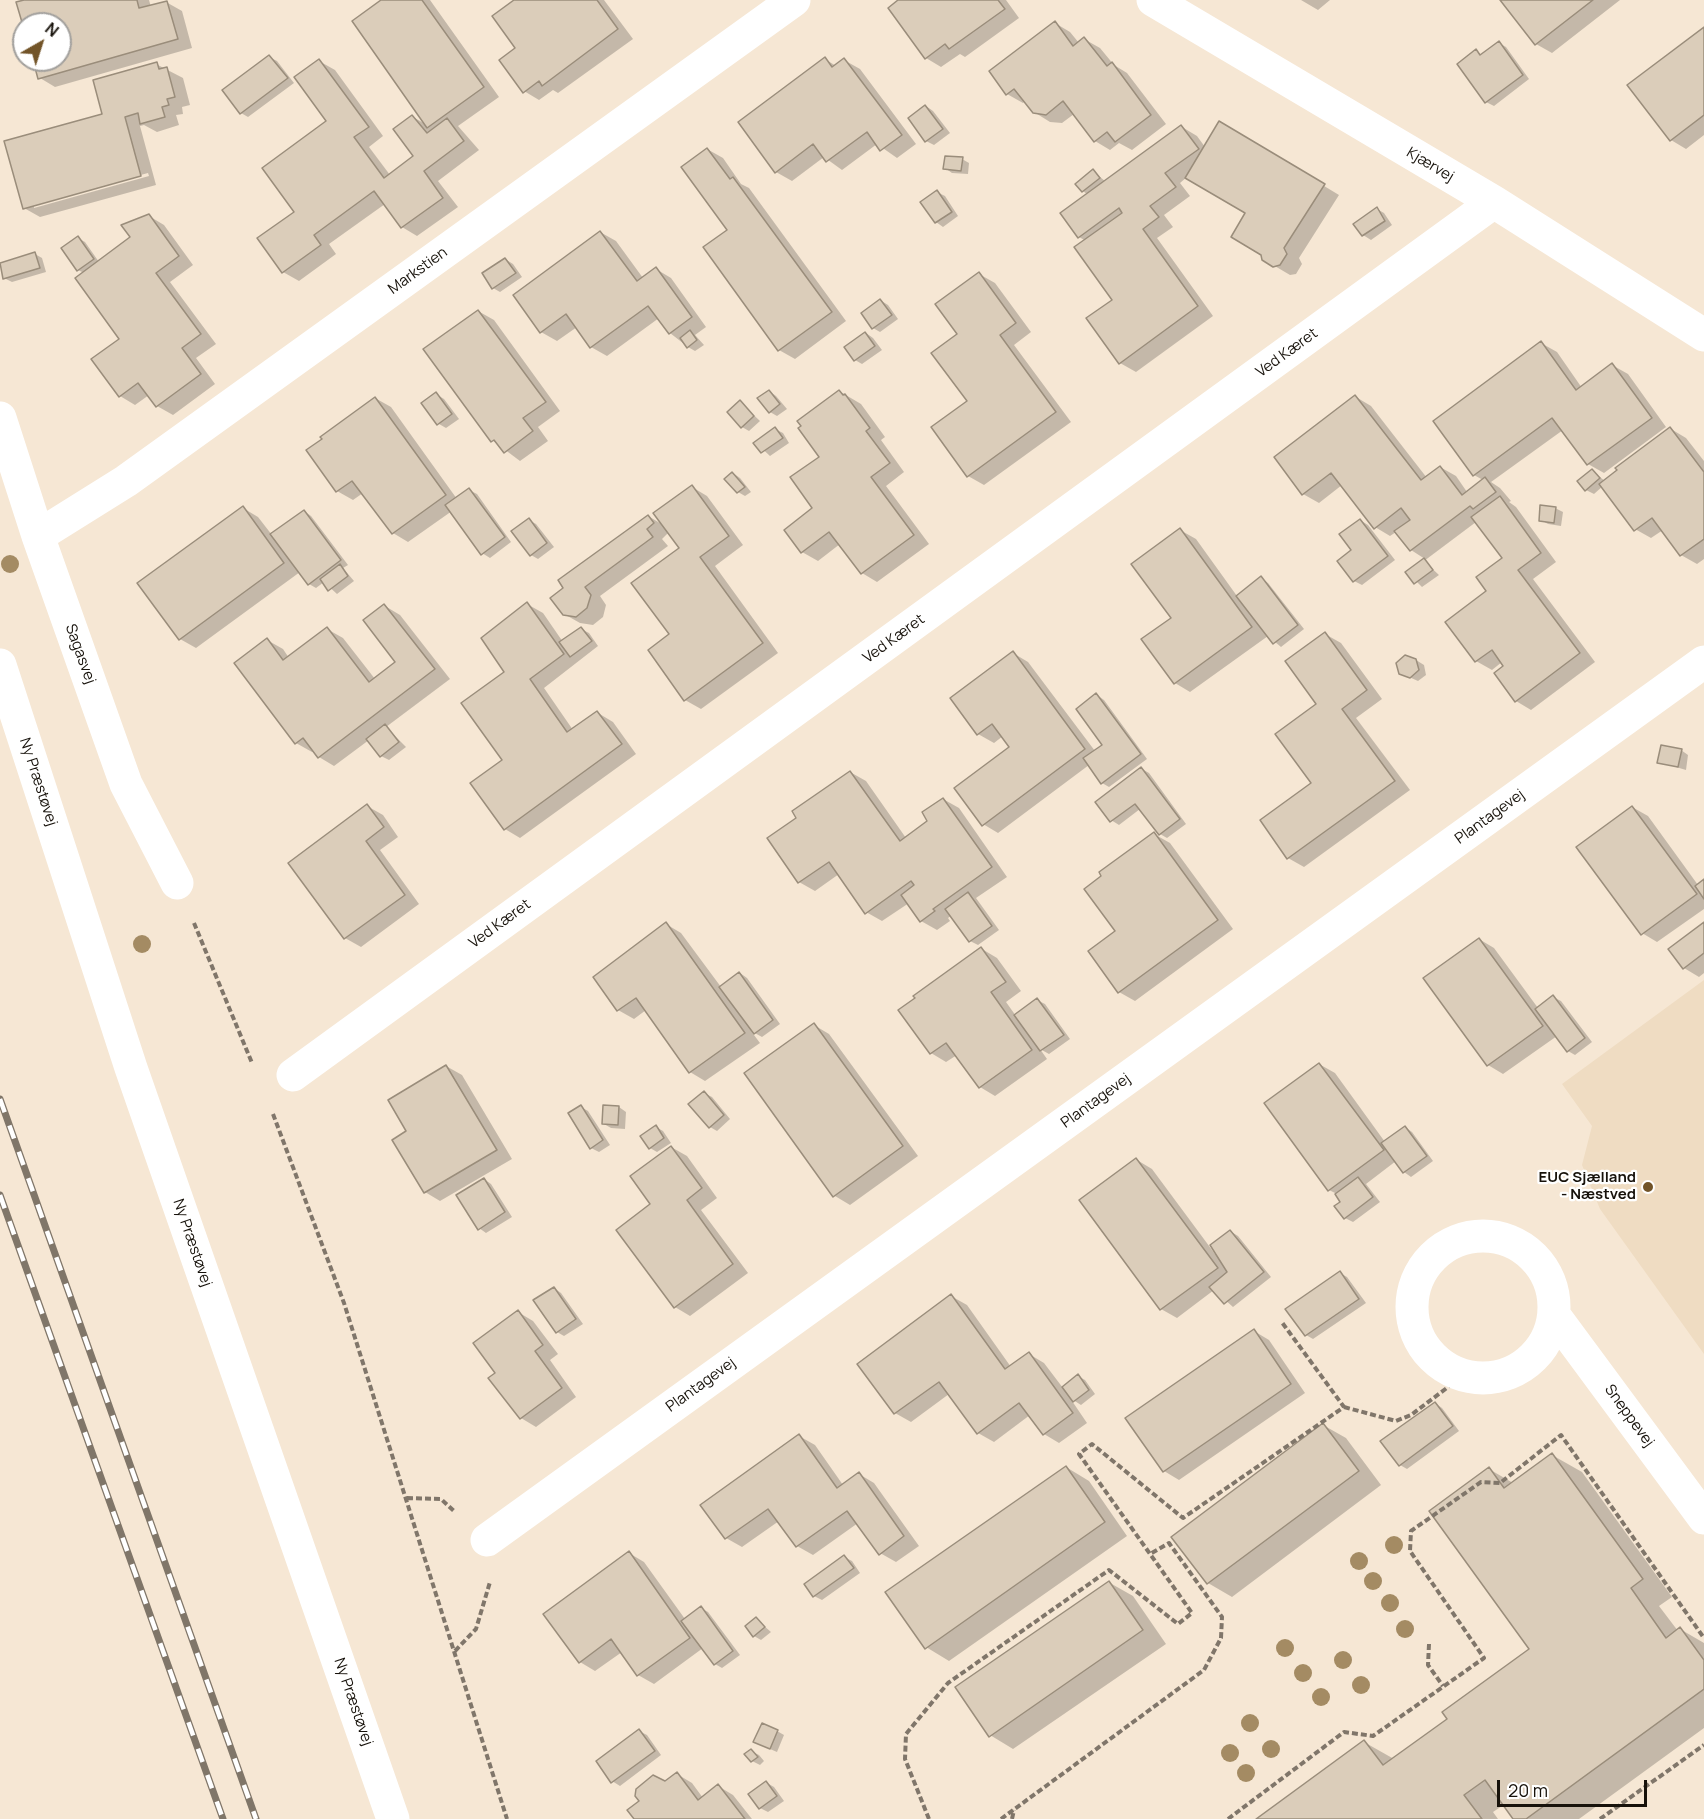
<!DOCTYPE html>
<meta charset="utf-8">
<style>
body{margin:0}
#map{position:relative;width:1704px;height:1819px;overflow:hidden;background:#f6e7d4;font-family:Manrope,sans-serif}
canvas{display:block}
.north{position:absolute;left:12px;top:12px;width:60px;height:60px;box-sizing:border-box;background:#fff;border:2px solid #a2a09d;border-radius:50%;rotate:39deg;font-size:16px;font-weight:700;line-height:24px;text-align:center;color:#17120b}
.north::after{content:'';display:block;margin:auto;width:21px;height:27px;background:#725428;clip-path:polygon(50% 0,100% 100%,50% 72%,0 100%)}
.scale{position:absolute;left:1497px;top:1780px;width:150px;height:27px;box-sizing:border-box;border:3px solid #17120b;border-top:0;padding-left:8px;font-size:18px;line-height:21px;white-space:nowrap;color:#17120b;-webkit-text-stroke:4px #fff;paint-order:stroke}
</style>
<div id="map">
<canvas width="1704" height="1819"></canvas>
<div class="north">N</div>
<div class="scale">20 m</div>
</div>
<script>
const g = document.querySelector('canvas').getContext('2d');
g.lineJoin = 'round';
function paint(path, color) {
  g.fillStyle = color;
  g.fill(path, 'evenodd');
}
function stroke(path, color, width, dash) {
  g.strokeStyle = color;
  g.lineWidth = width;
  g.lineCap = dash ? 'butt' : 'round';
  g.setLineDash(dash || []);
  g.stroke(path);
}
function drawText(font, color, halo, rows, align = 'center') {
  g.font = font + ' Manrope,sans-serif';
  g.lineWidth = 4.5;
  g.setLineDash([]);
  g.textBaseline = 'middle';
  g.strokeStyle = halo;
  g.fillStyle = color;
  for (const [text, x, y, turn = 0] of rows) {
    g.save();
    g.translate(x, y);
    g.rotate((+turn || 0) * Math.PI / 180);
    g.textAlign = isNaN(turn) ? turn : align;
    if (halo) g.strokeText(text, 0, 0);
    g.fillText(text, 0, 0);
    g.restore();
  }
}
const built = new Path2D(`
 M1704 980V1354L1600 1209 1582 1165 1592 1126 1562 1084Z`);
const shadow = new Path2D(`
 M30 0H149L151 7 166 2 182 11 192 48 55 87 40 78 34 60H60V24H24Z
 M384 0H430L499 97 458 126 479 150 438 181 458 207 417 236 402 227 385 204 329 244 336 254 299 281 283 272 296 212 328 122 319 61 335 70 383 136 369 147 390 175 415 157 413 117 427 125Z
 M516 0H604L633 39 558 93 553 90 539 100 524 91 517 48Z
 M902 0H1006L1019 18 965 57 960 54 941 67 926 58Z
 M1301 0H1330L1318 10Z
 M1502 0H1620L1552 53 1536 44Z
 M1055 23 1070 32 1079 43 1084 39 1100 48 1114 65 1127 73 1166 124 1132 150 1119 143 1110 150 1095 141 1074 114 1062 123 1050 122 1034 112 1025 101 1023 103 1007 94Z
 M1704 29V135L1686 149 1671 140Z
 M1499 43 1506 47 1529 79 1494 106 1486 102 1476 51 1482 55Z
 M269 57 277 61 294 83 248 117 241 113Z
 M825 59 836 66 844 60 860 69 916 144 897 158 877 144 842 170 824 157 792 181 776 172Z
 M156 64 183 78 190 105 182 107 183 114 176 115 179 125 157 132 144 125 140 126 156 185 40 217 24 208 104 116ZM148 173 149 176 34 208V204Z
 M926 106 933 111 950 133 934 145 926 141Z
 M1220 123 1339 195 1299 258 1302 264 1296 274 1290 275 1263 259 1247 213 1187 177 1180 183 1190 196 1164 215 1173 227 1157 238 1213 316 1136 372 1120 363 1114 300 1086 241 1079 237 1088 195 1083 191 1093 171 1106 182 1182 127 1197 136 1205 147Z
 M707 149 723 158 741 184 749 188 846 321 795 359 779 350 729 230Z
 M962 159 969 163 968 174 952 173 945 168Z
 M937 192 945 196 958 216 943 227 936 222Z
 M1377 209 1384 213 1392 225 1371 240 1363 235 1355 224Z
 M149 216 164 225 193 265 170 282 216 344 196 358 215 384 173 415 157 406 149 395 135 405 120 396 121 339 84 273 78 270V238L85 242 99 262 132 237Z
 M600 232 616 241 643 278 656 269 671 278 706 327 695 335 704 345 695 351 688 347 670 333 659 318 607 356 591 347 577 327 557 341 541 332 515 295Z
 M35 254 42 258 46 272 12 282 4 278Z
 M505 259 513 264 522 277 500 292 493 288Z
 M979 274 995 283 1031 332 1014 345 1071 422 984 485 968 476 933 428 969 401 959 334Z
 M880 300 888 305 898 319 880 332 873 328Z
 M478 311 494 320 560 411 538 427 548 441 520 461 492 440Z
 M866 333 873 338 882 350 862 364 855 360Z
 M1541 343 1557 352 1582 388 1612 365 1628 374 1666 427 1604 473 1588 464 1563 430 1491 482 1500 488 1511 501 1509 502 1516 507 1556 562 1533 579 1595 662 1531 710 1516 701 1502 662 1492 670 1476 661 1488 592 1504 558 1476 522 1424 561 1439 575 1422 587 1407 572 1425 559 1411 550 1396 532 1390 536 1375 527 1342 485 1319 503 1303 494 1276 458 1356 397 1371 406 1427 478 1440 467 1456 476 1467 492 1483 480 1474 475Z
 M769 391 776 396 787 409 777 416 770 412Z
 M839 391 861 404 885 437 881 440 904 472 886 486 929 544 877 582 862 573 840 544 818 561 802 552 814 509 821 457Z
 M436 394 444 399 459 419 446 428 439 424Z
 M375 398 391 407 457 499 469 490 477 494 511 542 490 558 482 553 452 511 408 542 393 533 363 493 353 500 337 491 325 439Z
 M740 402 760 421 749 431 742 427Z
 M775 429 783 433 789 443 770 456 756 443Z
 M1671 429 1686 438 1704 461V559L1697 564 1681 555 1663 530 1651 538 1635 529 1603 486 1594 494 1586 490 1592 471 1605 481Z
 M733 473 740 478 751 492 745 496 738 492Z
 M692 487 707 496 743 545 715 566 778 653 701 709 685 700 671 635 681 549 669 532 662 539 668 546 600 596 606 605 603 617 593 625 580 623 564 614 552 598 648 516 665 526Z
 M243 508 258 517 272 535 304 511 311 516 348 565 343 568 354 581 337 594 324 582 316 588 309 584 300 572 196 648 180 639Z
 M1555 508 1563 512 1561 526 1548 524 1541 520Z
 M529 520 536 524 554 547 538 559 531 555Z
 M1360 520 1368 525 1395 560 1362 585 1354 581 1353 550Z
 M1180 530 1196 539 1237 596 1261 578 1268 583 1304 629 1281 647 1268 636 1190 692 1175 683 1173 618Z
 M527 604 543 613 563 642 581 629 589 633 598 646 544 688 573 730 598 713 613 722 636 754 520 838 505 829 504 760 507 672Z
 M385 606 400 615 450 679 386 727 406 747 389 760 381 756 369 740 334 766 319 757 314 750 312 752 296 743 267 640 283 649 289 658 327 629 343 638 375 679 397 663Z
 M1325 634 1341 643 1382 699 1356 718 1410 790 1304 867 1288 858 1313 784Z
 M1013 653 1028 662 1095 751 1104 745 1097 695 1104 700 1147 759 1109 787 1102 783 1089 765 998 833 983 824 1011 747 1003 736 994 743 978 734 952 698Z
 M1416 660 1424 665 1426 675 1418 681 1400 673Z
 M1681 750 1688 755 1686 770 1659 762Z
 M1142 769 1149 773 1186 824 1167 838 1160 834 1140 809 1119 825 1111 820Z
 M850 772 866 781 906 838 929 822 943 799 959 808 1007 877 976 898 999 930 978 945 970 941 952 915 948 918 950 921 937 930 921 921 909 903 882 921 866 912 839 874 815 891 799 882 798 818Z
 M367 806 383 815 398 837 380 850 419 904 361 947 345 938Z
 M1632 807 1648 816 1698 885 1704 881V909L1657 942 1642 933Z
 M1154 834 1170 843 1233 929 1135 1001 1119 992 1117 932Z
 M666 924 681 933 721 987 740 973 747 978 780 1024 762 1037 751 1031 760 1043 705 1081 690 1072 646 1010 634 1019 618 1010Z
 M1704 924V973L1699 977 1684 968Z
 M1479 939 1494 948 1538 1008 1553 997 1561 1001 1592 1042 1575 1055 1568 1051 1557 1036 1503 1074 1488 1065Z
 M982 949 997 958 1021 991 1006 1002 1016 1016 1037 1000 1045 1004 1070 1039 1049 1054 1040 1049 1047 1059 995 1096 980 1087 957 1055 946 1062 931 1053Z
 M814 1025 829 1034 918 1156 850 1205 835 1196Z
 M1319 1064 1335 1073 1385 1142 1405 1127 1412 1132 1433 1161 1411 1177 1404 1172 1396 1161 1366 1184 1380 1202 1353 1222 1345 1218 1336 1206 1342 1202 1337 1194 1329 1190 1266 1104Z
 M446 1066 462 1075 512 1159 440 1201 425 1192 408 1131Z
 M704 1093 712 1097 730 1119 717 1131 710 1127Z
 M581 1107 588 1111 610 1145 599 1152 591 1148Z
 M619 1107 626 1112 625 1129 611 1128 604 1124Z
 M656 1127 663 1131 671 1143 657 1152 650 1148Z
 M671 1147 687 1156 717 1198 701 1210 748 1273 690 1316 675 1307 653 1205Z
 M1137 1160 1152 1169 1215 1254 1230 1231 1238 1236 1271 1277 1233 1307 1214 1290 1177 1318 1161 1309Z
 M484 1179 491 1184 512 1217 486 1233 479 1228Z
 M1340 1273 1347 1277 1366 1303 1313 1339 1306 1335Z
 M554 1288 561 1293 583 1324 564 1336 557 1332Z
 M951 1296 967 1305 1011 1367 1029 1354 1044 1363 1063 1388 1078 1376 1085 1380 1095 1394 1081 1405 1070 1398 1087 1423 1059 1443 1044 1434 1030 1415 994 1442 978 1433 949 1394 911 1422 895 1413Z
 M518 1312 533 1321 558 1354 550 1360 576 1397 536 1427 521 1418 497 1373Z
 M1254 1331 1269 1340 1305 1393 1179 1480 1164 1471Z
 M1435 1403 1442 1408 1459 1431 1407 1469 1400 1465Z
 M1323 1425 1346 1438 1381 1485 1232 1597 1208 1583 1173 1537Z
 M799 1436 815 1445 843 1485 859 1474 874 1483 919 1546 896 1562 880 1553 858 1523 813 1555 797 1546 779 1521 742 1547 726 1538Z
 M1552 1455 1582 1472 1672 1597 1659 1606 1678 1631 1680 1629 1704 1643V1728L1579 1819H1515L1505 1804 1493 1812 1498 1819H1258L1364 1742 1394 1759 1449 1720 1531 1649 1489 1469 1513 1483Z
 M1066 1467 1089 1481 1127 1536 949 1661 926 1647Z
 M629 1553 644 1562 685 1619 701 1608 708 1612 740 1655 722 1668 715 1664 703 1648 654 1684 638 1675 622 1652 595 1671 580 1662Z
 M844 1557 852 1561 860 1573 822 1600 814 1596Z
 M1110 1583 1133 1596 1166 1644 1013 1749 990 1735Z
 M756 1619 771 1632 761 1640 754 1636Z
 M639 1731 647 1735 661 1755 620 1786 612 1781Z
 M777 1731 784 1735 777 1752 763 1746Z
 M751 1751 759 1755 764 1761 760 1765 752 1761Z
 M677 1774 692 1783 703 1798 718 1786 733 1795 752 1819H636L665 1783Z
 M767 1783 774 1787 784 1801 768 1812 760 1808 750 1794Z`);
const building = new Path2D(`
 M24 0H137L139 8 167 1 178 39 38 79 33 60H60V24H24V29L16 2Z
 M381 0H422L484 87 427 128 352 21Z
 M514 0H597L618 29 542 86 539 81 523 93 499 60 515 48 492 16Z
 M898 0H998L1005 9 949 49 945 44 925 59 888 8Z
 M1500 0H1593L1535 45Z
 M1055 21 1073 46 1084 37 1107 66 1112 62 1151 115 1115 142 1107 132 1094 142 1063 101 1046 115 1033 113 1014 89 1006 95 989 71Z
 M1704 27V115L1670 141 1627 85Z
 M1499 41 1523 75 1485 103 1457 64 1476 49 1480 55Z
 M269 55 288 78 240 114 222 90Z
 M825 57 832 67 844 58 902 135 880 151 867 132 826 162 813 144 775 173 738 122Z
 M319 59 369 127 354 137 384 178 413 156 393 129 412 115 427 133 447 118 464 141 424 171 443 198 401 228 374 191 314 235 321 245 282 273 257 238 294 212 262 168 326 121 294 77Z
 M157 62 159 69 167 67 175 97 167 99 169 105 162 107 165 117 140 124 138 113 125 117 141 176 23 209 4 141 102 114 93 80Z
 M925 105 943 129 925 142 908 118Z
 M1219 121 1325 184 1284 248 1287 254 1280 265 1273 267 1262 260 1261 255 1231 237 1245 213 1185 178Z
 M1181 125 1199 149 1165 173 1176 187 1150 206 1159 217 1143 229 1198 306 1119 364 1086 318 1112 300 1074 247 1122 213 1119 208 1078 238 1060 213Z
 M707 148 730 179 733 177 832 312 778 351 703 247 727 230 681 167Z
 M945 156 963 157 961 171 943 169Z
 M1093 169 1100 178 1082 192 1075 184Z
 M937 190 952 212 935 223 920 202Z
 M1377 207 1385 221 1362 236 1353 224Z
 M149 214 179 256 156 273 201 334 182 348 201 374 156 407 138 383 119 397 91 359 119 339 75 278 130 237 121 225Z
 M600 231 637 281 656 267 692 317 669 334 648 306 590 348 566 314 540 333 513 295Z
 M78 236 94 259 77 271 61 248Z
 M35 252 40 268 3 279 0 263Z
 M505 258 516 273 492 289 482 273Z
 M979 272 1016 323 1000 335 1056 412 967 477 931 427 967 401 931 353 957 334 935 304Z
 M880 299 892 315 872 329 861 313Z
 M478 310 546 402 523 418 533 431 504 453 494 440 491 442 423 349Z
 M690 330 697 340 687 348 680 338Z
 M865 332 875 346 854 361 844 347Z
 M1541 341 1576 390 1612 363 1652 418 1587 465 1552 418 1473 476 1433 421Z
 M769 390 780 404 769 413 757 398Z
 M839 390 843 395 845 394 870 428 866 431 890 463 871 477 914 535 861 574 829 532 801 553 784 530 812 508 790 477 819 457 798 428 801 426 797 421Z
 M436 392 452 414 437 425 421 403Z
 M1355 395 1421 480 1440 466 1462 495 1485 477 1496 492 1473 509 1470 506 1410 551 1394 531 1410 520 1401 508 1374 529 1331 473 1302 495 1274 457Z
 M375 397 446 495 392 534 352 481 336 492 306 450 322 439 320 437Z
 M740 400 754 416 741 428 727 412Z
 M775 427 783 438 761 453 753 443Z
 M1670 427 1704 472V539L1680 556 1652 518 1634 531 1599 484 1617 470 1615 468Z
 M1592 469 1600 478 1585 491 1577 481Z
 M732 472 745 487 737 493 724 479Z
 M692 485 729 536 700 557 763 643 684 701 648 650 669 634 631 583 679 548 653 513Z
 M469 488 505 537 481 555 445 505Z
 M1500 496 1541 553 1518 570 1580 653 1515 702 1494 673 1503 666 1492 650 1475 662 1445 622 1486 591 1476 577 1502 558 1471 517Z
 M1540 505 1556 507 1554 523 1539 521Z
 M243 506 284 563 179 640 137 583Z
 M304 510 341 560 308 585 270 534Z
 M648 515 654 523 647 529 653 537 585 587 591 595 587 608 576 617 563 615 550 598 563 588 558 580Z
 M529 518 547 543 530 556 511 531Z
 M1360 519 1388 556 1353 582 1337 561 1351 550 1339 534Z
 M1180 528 1252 627 1174 684 1141 639 1171 618 1131 564Z
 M1424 558 1433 570 1414 584 1405 572Z
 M340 564 348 576 328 591 320 579Z
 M1261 576 1298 625 1273 644 1236 596Z
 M527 602 564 654 530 679 567 732 597 711 622 744 504 830 470 783 502 760 461 703 504 672 481 638Z
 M384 604 435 669 318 758 303 738 295 744 234 663 267 638 283 660 327 627 369 682 395 662 363 620Z
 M581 627 592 641 570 657 559 642Z
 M1325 632 1367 690 1342 709 1395 781 1287 859 1260 820 1311 783 1275 734 1316 704 1285 661Z
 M1013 651 1085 749 982 826 954 788 1009 747 992 724 977 735 950 698Z
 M1405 655 1416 659 1419 670 1410 678 1399 674 1396 663Z
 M1096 693 1141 754 1101 784 1083 758 1102 745 1076 709Z
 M385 724 399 742 380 757 366 739Z
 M1661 745 1682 749 1678 767 1657 763Z
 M1141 767 1180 819 1159 835 1135 804 1110 822 1095 802Z
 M850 771 900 841 927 821 922 812 943 798 992 867 933 909 935 911 920 922 901 895 914 885 911 881 865 914 829 862 798 883 767 838 796 818 792 811Z
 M367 804 384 827 366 841 405 895 344 939 288 863Z
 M1632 806 1697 894 1641 935 1576 847Z
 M1154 832 1218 920 1118 993 1088 951 1115 931 1084 889 1101 876 1099 872Z
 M1704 879V899L1695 886Z
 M968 892 992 926 969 942 945 909Z
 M666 922 745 1033 689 1073 636 998 617 1011 593 977Z
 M1704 922V953L1683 969 1668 949Z
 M1479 938 1543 1026 1487 1066 1423 978Z
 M981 947 1006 982 991 992 1032 1050 979 1088 946 1043 930 1054 898 1010 915 998 913 996Z
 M739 972 773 1020 754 1034 719 987Z
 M1553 995 1585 1038 1567 1052 1535 1009Z
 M1037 998 1064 1035 1040 1051 1014 1015Z
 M814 1023 903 1146 833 1197 744 1073Z
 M1319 1063 1384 1150 1328 1191 1264 1103Z
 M446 1065 497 1150 424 1193 392 1140 406 1131 388 1100Z
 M704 1091 724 1115 709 1128 688 1104Z
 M581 1105 603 1140 590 1149 568 1113Z
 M603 1105 619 1106 618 1125 602 1124Z
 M656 1125 664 1138 649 1149 640 1136Z
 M1405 1126 1427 1156 1403 1173 1381 1143Z
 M671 1146 702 1188 687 1200 733 1264 674 1308 616 1230 650 1204 630 1176Z
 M1136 1158 1218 1268 1160 1310 1079 1200Z
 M1358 1177 1373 1197 1344 1219 1334 1206 1340 1202 1335 1194Z
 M484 1178 505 1212 478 1230 456 1195Z
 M1230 1230 1264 1272 1224 1304 1209 1287 1227 1272 1210 1245Z
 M1340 1271 1359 1299 1305 1336 1285 1309Z
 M554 1287 576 1319 556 1333 533 1300Z
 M951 1294 1005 1369 1029 1352 1073 1413 1043 1435 1019 1403 977 1434 939 1382 894 1414 857 1364Z
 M518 1310 543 1345 535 1351 562 1388 520 1419 488 1378 495 1373 473 1343Z
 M1254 1329 1291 1384 1163 1472 1125 1418Z
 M1078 1374 1089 1390 1073 1402 1062 1387Z
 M1435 1402 1453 1426 1399 1466 1380 1441Z
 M1323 1423 1359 1471 1207 1584 1171 1537Z
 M799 1434 837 1488 859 1472 904 1536 879 1555 847 1511 796 1547 768 1509 725 1539 700 1505Z
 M1552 1453 1643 1579 1631 1588 1666 1638 1680 1627 1704 1660V1689L1526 1819H1513L1485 1780 1464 1795 1482 1819H1256L1364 1740 1383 1765 1447 1719 1442 1712 1529 1649 1429 1511 1489 1467 1504 1488Z
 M1066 1466 1105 1522 925 1649 885 1592Z
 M629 1551 690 1638 637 1676 611 1639 579 1663 543 1614Z
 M844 1555 854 1568 813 1597 804 1584Z
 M1109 1581 1143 1630 989 1737 955 1687Z
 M701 1606 733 1651 714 1665 681 1621Z
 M756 1617 765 1627 753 1637 745 1626Z
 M762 1723 778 1730 770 1749 753 1742Z
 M639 1729 655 1751 611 1783 596 1761Z
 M751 1749 758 1757 751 1762 744 1754Z
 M677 1772 698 1800 718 1784 745 1819H634L627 1810 639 1801 635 1796 636 1789 653 1775 665 1781Z
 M766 1781 777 1796 759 1809 748 1794Z`);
const path = new Path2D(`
 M194 923 252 1063
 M273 1114 344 1303 507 1819
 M1344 1407 1396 1421 1411 1415 1464 1375
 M407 1498 441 1499 455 1512
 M1429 1644 1428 1665 1443 1686
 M455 1651 476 1629 490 1582
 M929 1819 905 1759 906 1734 948 1683 1109 1570 1178 1624 1192 1613 1079 1454 1092 1444 1183 1518 1344 1407 1281 1321
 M1001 1819 1204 1670 1221 1638 1222 1617 1169 1543 1150 1554
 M1012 1819 1014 1810
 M1228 1819 1344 1732 1373 1736 1484 1658 1410 1551 1411 1531 1481 1482 1500 1483 1561 1435 1704 1638
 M1600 1819 1704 1745`);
const minor = new Path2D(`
 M1153 0 1494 202 1704 335
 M0 418 38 536 126 784 177 883
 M38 536 126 481 794 0
 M0 665 131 1068 393 1819
 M293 1075 1494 202
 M1412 1307a71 71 0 1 1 142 0a71 71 0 1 1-142 0Z
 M1554 1315 1704 1518
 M487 1540 1704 662`);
const rail = new Path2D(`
 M0 1099 256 1819
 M0 1195 223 1819`);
const trees = [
 [10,564],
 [142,944],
 [1394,1545],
 [1359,1561],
 [1373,1581],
 [1390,1603],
 [1405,1629],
 [1285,1648],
 [1343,1660],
 [1303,1673],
 [1361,1685],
 [1321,1697],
 [1250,1723],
 [1271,1749],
 [1230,1753],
 [1246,1773]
];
const markers = [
 [1648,1187,6,"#725428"]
];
const streetNames = [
 ["Kjærvej",1430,165,31],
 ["Markstien",418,271,-36],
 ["Ved Kæret",1287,353,-36],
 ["Ved Kæret",894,639,-36],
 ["Sagasvej",80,654,70],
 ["Ny Præstøvej",38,782,72],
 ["Plantagevej",1490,817,-36],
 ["Ved Kæret",500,924,-36],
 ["Plantagevej",1096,1101,-36],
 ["Ny Præstøvej",192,1243,71],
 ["Plantagevej",701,1385,-36],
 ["Sneppevej",1629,1416,54],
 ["Ny Præstøvej",353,1702,71]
];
const poiNames = [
 ["EUC Sjælland",1636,1178],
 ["- Næstved",1636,1195]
];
paint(built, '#efdcc2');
paint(shadow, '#0003');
paint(building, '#dbcdba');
stroke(building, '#9a8d7b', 1.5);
stroke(path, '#80766a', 4, [6, 3]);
stroke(minor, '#fff', 33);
stroke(rail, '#807669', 7);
stroke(rail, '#fff', 4.5, [14]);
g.fillStyle = '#a48b63';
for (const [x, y] of trees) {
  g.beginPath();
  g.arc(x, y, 9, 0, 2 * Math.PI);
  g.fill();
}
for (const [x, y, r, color] of markers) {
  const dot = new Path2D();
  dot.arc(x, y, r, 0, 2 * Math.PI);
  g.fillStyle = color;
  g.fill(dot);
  stroke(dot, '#fff', 2);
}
drawText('15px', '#17120b', '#fff', streetNames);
drawText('bold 15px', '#17120b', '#fff', poiNames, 'right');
</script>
